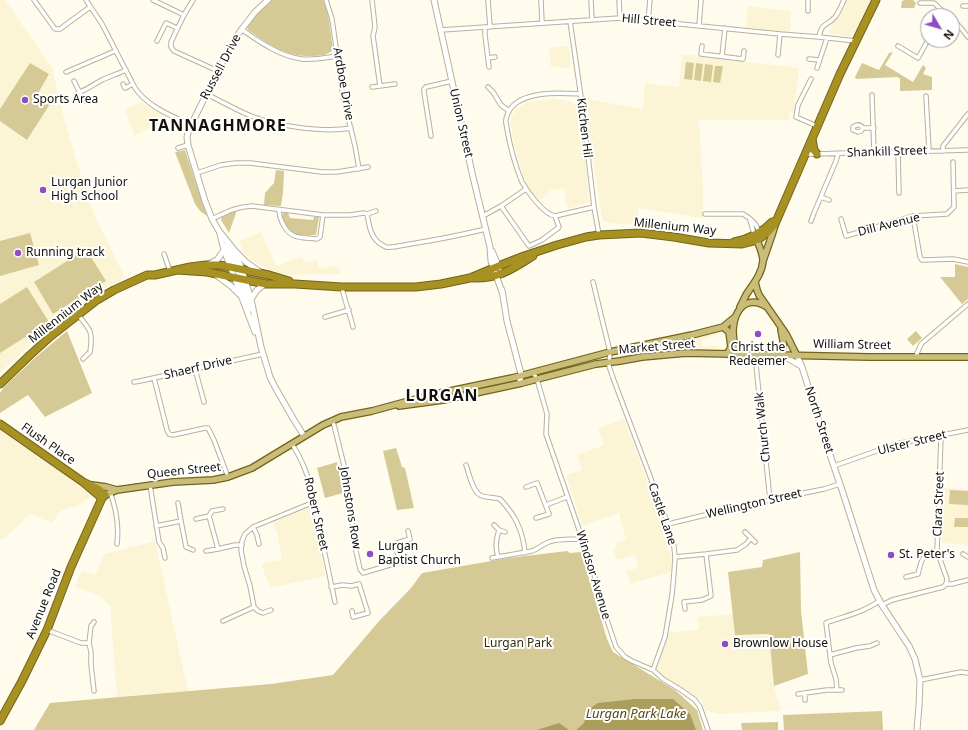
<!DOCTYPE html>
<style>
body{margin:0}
#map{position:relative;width:968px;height:730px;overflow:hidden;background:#fffcee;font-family:"Noto Sans",sans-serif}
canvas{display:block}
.north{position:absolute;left:920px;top:8px;width:40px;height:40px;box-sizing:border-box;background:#fff;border:1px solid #a1a09d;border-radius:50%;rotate:128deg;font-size:11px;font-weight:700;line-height:16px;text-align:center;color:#131109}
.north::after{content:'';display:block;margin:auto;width:14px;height:18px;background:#904dc2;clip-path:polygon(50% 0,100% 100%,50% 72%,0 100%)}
</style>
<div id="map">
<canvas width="968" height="730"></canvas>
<div class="north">N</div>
</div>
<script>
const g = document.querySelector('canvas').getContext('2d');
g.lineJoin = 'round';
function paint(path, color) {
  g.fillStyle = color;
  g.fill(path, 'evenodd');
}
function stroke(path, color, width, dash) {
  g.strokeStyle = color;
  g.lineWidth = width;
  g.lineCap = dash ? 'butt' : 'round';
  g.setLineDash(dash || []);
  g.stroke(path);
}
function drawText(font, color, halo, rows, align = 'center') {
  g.font = font + ' "Noto Sans",sans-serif';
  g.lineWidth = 4;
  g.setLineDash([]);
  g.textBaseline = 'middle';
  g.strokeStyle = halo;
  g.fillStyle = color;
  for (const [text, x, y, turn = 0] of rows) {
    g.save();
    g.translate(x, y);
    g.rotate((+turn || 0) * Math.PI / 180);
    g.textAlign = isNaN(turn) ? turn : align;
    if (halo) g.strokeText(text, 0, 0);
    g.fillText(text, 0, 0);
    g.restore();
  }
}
const built = new Path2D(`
 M0 0H5L52 68 64 118 78 166 94 214 125 278 95 293 33 342 0 373Z
 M846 0H871L859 26 851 37 828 33Z
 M748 6 791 11 790 33 746 27Z
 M569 46 571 64 570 65V68L551 67 549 47Z
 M682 54 799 68 794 113H789V120H699L703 186V218L638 208V225L611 223 602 220 588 122 587 99 643 109 645 83 679 87Z
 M551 99 571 101 579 109 585 153 589 202 568 209 564 196 566 195 564 188 551 190 540 201 528 188 521 170 515 148 510 122 511 117 515 111 527 102Z
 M141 102 168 119 134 136 125 109Z
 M261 232 276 266 302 257 305 263 318 259V268L324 269 329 266 339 267 341 274 279 275 260 265 251 260 244 253 239 241Z
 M719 331V334L702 340V346H719V349L679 348 677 350H674L672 349H666L664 351 657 352 656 351 634 355 632 356 619 359 616 358V355L617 353 655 347 656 345 662 344 664 345 671 344 673 342 677 341 678 342 700 337Z
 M624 419 655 502 671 557V572L630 584 626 571 638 568 635 555 617 560 613 549 616 548 615 543 626 539 619 513 582 526 566 475 582 470 577 455 604 445 598 428Z
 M0 429 33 451 92 496 78 505 61 511 52 523 30 514 7 536 0 540Z
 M944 488 968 489V545L942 543Z
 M306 508H309L311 510 313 514 325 576 270 588 261 564 282 560 277 533 273 522Z
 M155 541 188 691 117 697 110 606 100 596 75 587 82 570 95 575 104 554Z
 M733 614 735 635 769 634 774 686 781 711 718 714 705 710 701 700 676 684 660 673 658 666 669 632 699 630 698 617Z`);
const green = new Path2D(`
 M272 0H323L328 13 333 50C325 56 323 55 313 56 285 57 270 45 248 30L247 27C252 16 263 8 272 0Z
 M905 0H913L916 3 914 8H901L902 1Z
 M893 52 885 65 913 82 923 65 926 68 923 74 932 77V90L900 91V79L898 77 856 79 855 77 862 63 879 70 889 53Z
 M686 62 694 63 692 80 684 79Z
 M30 63 49 74 37 95 50 104 27 140 0 121V109Z
 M696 63 703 64 701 81 694 80Z
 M705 64 713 65 711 82 703 81Z
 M715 66H723L720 83 713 82Z
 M185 150 207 216 200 211 195 204 175 152Z
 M276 170 284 171 283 193 281 206 264 205 265 193 274 183Z
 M236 211V213L229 233 221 220 222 217Z
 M284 213H288L290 218 313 220 314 217H319L316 235C312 235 297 236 293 234 288 232 283 220 282 215Z
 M30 233 39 265 0 276V241Z
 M86 249 106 281 53 314 34 282Z
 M955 264 968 267V299L962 304 940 277H955Z
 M27 287 49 322 0 353V304Z
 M67 331 92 393 45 417 28 395 0 413V393L4 387 37 356Z
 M916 331 922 338 913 346 907 339Z
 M396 448 402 467 405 468 414 508 397 510 383 451Z
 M337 462 343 493 325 498 317 468Z
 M950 490 968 491V505L949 504Z
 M955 518H968V527H954Z
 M567 551 570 553 581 552 607 639 613 652 675 690 697 710 703 730H34L50 703 271 684 333 675 380 620 411 588 422 573 509 558Z
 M800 552 801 611 808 674 774 686 769 634 735 635 728 572 762 567 763 560Z
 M882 711 883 730H784L783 715Z
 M778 722V730H742L741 723Z`);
const water = new Path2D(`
 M635 699H673L690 714 696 730H576L583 724 592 707 598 703Z
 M559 723 569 730H537Z`);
const street = new Path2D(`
 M34 0 55 29H60L90 7
 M86 0 102 24 135 88C148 107 170 115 191 125
 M153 0 184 15
 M193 0 184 15 171 42V47L174 51 218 71
 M326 0 332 19 343 97 355 146 359 169
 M372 0 375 27 373 36 380 86
 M488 0 490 27
 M541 0 542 23
 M591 0 592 20
 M619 0 620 18
 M920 3H934L948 16
 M963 6H968
 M808 11V0
 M952 19 961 28 968 37
 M570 21 582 104 594 207 599 235
 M648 21 650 0
 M699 26 701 0
 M485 27V35L489 67
 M241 29C260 42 279 56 302 59 314 60 325 58 337 56
 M441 30 620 18 780 34 819 37 856 41
 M819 37C822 21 827 27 835 17 839 12 841 6 844 0
 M157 41 166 23 177 28
 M702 46 701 54 743 59 744 51
 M898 46 918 58 928 40
 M778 55 780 34
 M722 56 725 28
 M488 58 495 57
 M809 59 819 60
 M817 68 827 38
 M66 72 115 51
 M811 79 798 105 796 117 817 126
 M74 81 84 101
 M123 84 125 88 133 84
 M372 87 395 84
 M488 87 493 92 501 105 509 111
 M80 92C88 89 94 84 102 80 110 76 118 74 126 70
 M206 94C221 101 236 110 251 116 276 126 324 133 351 128
 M580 94C560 93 521 90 509 111 508 113 506 117 506 120 505 122 507 126 507 129 510 146 515 165 522 182 527 191 544 215 555 216L594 207
 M872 95 874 152
 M926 96 929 151
 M863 128C860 124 857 124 853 127V130L858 132 861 131 863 128H874
 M431 136 424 92V89L426 87 452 81
 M178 148 188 145
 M943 151V146L968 114
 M898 152 899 193
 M805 154H817L874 152H902L968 150
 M197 173 221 165 236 163H250L322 172H337L368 167
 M954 191 968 190
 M821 197 829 200
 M501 206 529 246 542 240 558 228 559 227 555 216
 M279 210C279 215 280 218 282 222 290 240 300 237 317 239L320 237 323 215
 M367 214C369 224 370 235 378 242 380 244 384 246 386 247 393 248 403 245 410 244 436 240 461 235 486 229
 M705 214H743C750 218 757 223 759 232
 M483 216 501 206 526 189
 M913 216 920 257 922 260H924L953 259 968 262
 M212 219C227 212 235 207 252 206L323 215H350L364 213 367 214 376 211
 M841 219 846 236 913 216 947 214 954 207 953 162
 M750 220 754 234
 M811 221 814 213 836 161 838 154
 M164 254 170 271
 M593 282 610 352 609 366 613 378 668 524 674 547 675 557 674 573 672 595 665 637 653 670
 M342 288C345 301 350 314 353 327
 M78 315C91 330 93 332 90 352L83 359
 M325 317 349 310
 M755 355 770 500
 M916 356 921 344 968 304
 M195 369 204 402
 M533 372 537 379 547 414 546 434 592 567 604 611 616 647 625 657 632 661 653 670 663 679 681 690 695 700 700 707 708 730
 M154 378 167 430 169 434 173 435 205 428H208L214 440 228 477
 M134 382 140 381 263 354
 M332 420 334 425 348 482 352 517 353 538 360 569 363 573 400 562 395 545 397 543 410 539 408 531
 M292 444C301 458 307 472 311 488L335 602
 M466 465C469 473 472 490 480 495 485 498 493 497 500 499 515 515 523 530 525 553
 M834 466 896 444 968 430
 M150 485 159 542 163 548 165 558
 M526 487 537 483 549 514 536 518
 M110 492C116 508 119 527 117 544
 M546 505 567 497
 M223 509 212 511 209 516 218 549 235 545H242
 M196 519 209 516
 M181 521 186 547 193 550
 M668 524 755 503 824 489 840 484
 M494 525 499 530 505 532
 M156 526 181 521 178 503
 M253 527 257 535 259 544
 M745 532 755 542
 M206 551 218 549
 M963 554 968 557
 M498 557C495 547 496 540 499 530
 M675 557 706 554 737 550 746 544 751 538
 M492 558 532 551C538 549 543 544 549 542 559 538 572 540 582 539
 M906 577 918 574C922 558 921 556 937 551
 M946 584H952L968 580
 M331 587 343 585 351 586 359 584 368 613 353 617 352 611
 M882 605 892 600 943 587 946 584 947 579 937 551 941 436
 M685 609 684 602 702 600 711 596 706 554
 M271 610 263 613 258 611 254 607 250 586 244 566 241 550 242 541 245 534 253 527 314 502
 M223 621 254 607
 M47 630 81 643H89
 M830 655 856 648 870 646 877 643
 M920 680 961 672 968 673
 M837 690 836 679 831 663 826 623 828 622C846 616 864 612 879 601
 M94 691 91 665V652L89 643 91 626 94 622
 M798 694 827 690H842
 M805 694V700`);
const secondary = new Path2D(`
 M268 0 255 12 239 33 229 49 189 129 187 137 188 145 205 201 212 219 219 231 235 251 242 270 251 299 261 347 270 377 275 387 294 420 304 436
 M434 0 473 177 490 247 491 261 502 292
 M220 234 224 250 255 332
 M227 245 239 274 250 309
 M492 251 499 268
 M237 253 246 262 260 272
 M209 264 217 260 224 250
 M216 275 231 286 239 294
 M502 290 507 321 521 374 520 380 522 383
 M251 299 257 290 265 284
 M782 355 796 363 801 366
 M797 356 802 367 827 446 843 493 874 590 882 605 909 646 915 659 920 680 919 706 917 730`);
const primary = new Path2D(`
 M763 261 772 235 775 225
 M755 282 757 290 759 295 786 334 797 356
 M740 307C742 303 744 299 746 295 753 284 762 274 763 261 763 252 758 244 755 236
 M723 327 729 332 730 339 731 347 729 351 727 354
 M742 355C739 352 736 349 735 345 728 323 740 290 767 307
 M780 355C785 346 783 339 781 330
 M399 406 443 400 522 383 596 364 620 361 642 357 686 353 869 357H968
 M92 485 106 487 117 490
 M105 495 117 490 173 482 213 480 228 477 252 468 323 425 341 417 372 411 431 395 512 378 610 352 692 335 723 327 734 318`);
const highway = new Path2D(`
 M812 139 814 150 817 154
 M734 242C748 239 763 232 772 222
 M177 270 207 272 266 284H295L342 287H416L441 284 470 278 506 263 524 256 557 245 586 237 599 235 641 233 674 237 709 243 742 244 750 242 759 239 768 232 775 224 840 74 876 0
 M473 278C499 279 512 269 533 256
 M0 384 30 355 51 336 97 300 114 290 147 275H155L190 267 206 265H219L230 267 269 275 289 281
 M0 424 83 482 102 498
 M0 721 22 681 47 630 71 567 102 498 105 495 98 489 83 482`);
const markers = [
 [25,100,4,"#904dc2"],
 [43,190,4,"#904dc2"],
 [18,253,4,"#904dc2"],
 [758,334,4,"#904dc2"],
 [370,554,4,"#904dc2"],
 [891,555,4,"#904dc2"],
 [725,644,4,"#904dc2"]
];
const streetNames = [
 ["Hill Street",649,21,5],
 ["Russell Drive",221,67,-62],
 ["Ardboe Drive",343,84,80],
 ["Union Street",461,123,77],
 ["Kitchen Hil",584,128,83],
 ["Shankill Street",887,152,-2],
 ["Dill Avenue",889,225,-14],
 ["Millenium Way",675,227,6],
 ["Millennium Way",66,313,-38],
 ["William Street",852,345,1],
 ["Market Street",657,347,-5],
 ["Shaerf Drive",198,368,-13],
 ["North Street",819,420,72],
 ["Church Walk",763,427,-96],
 ["Ulster Street",912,443,-14],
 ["Flush Place",48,444,35],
 ["Queen Street",184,471,-6],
 ["Wellington Street",754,504,-13],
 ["Clara Street",939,504,-88],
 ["Johnstons Row",350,508,81],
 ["Robert Street",316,514,77],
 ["Castle Lane",662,514,71],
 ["Windsor Avenue",593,575,73],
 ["Avenue Road",44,604,-68]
];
const poiNames = [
 ["Sports Area",33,100],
 ["Lurgan Junior",51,183],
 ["High School",51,197],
 ["Running track",26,253],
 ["Christ the",758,348,"center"],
 ["Redeemer",758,362,"center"],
 ["Lurgan",378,547],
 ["Baptist Church",378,561],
 ["St. Peter's",899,555],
 ["Brownlow House",733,644]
];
const parkNames = [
 ["Lurgan Park",518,644]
];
const waterNames = [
 ["Lurgan Park Lake",636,714]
];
const districtNames = [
 ["TANNAGHMORE",218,126],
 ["LURGAN",442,396]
];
paint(built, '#fbf5d6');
paint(green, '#d5ca95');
paint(water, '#ab9d5c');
stroke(street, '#b6b29c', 5.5);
stroke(secondary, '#b6b29c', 7);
stroke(primary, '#736419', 8);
stroke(highway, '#736419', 9);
stroke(street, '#fff', 3.5);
stroke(secondary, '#fff', 5);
stroke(primary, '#cabd7a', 5.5);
stroke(highway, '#a69122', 7);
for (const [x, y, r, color] of markers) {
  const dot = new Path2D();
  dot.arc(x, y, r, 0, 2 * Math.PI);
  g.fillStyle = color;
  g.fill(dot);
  stroke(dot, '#fff', 1.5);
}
drawText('12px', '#131109', '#fff', streetNames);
drawText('12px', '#131109', '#fff', poiNames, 'left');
drawText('12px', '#332d0f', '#fff', parkNames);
drawText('italic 13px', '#544a18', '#fff', waterNames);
g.letterSpacing = '1px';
drawText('bold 16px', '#131109', '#fff', districtNames);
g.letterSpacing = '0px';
</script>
